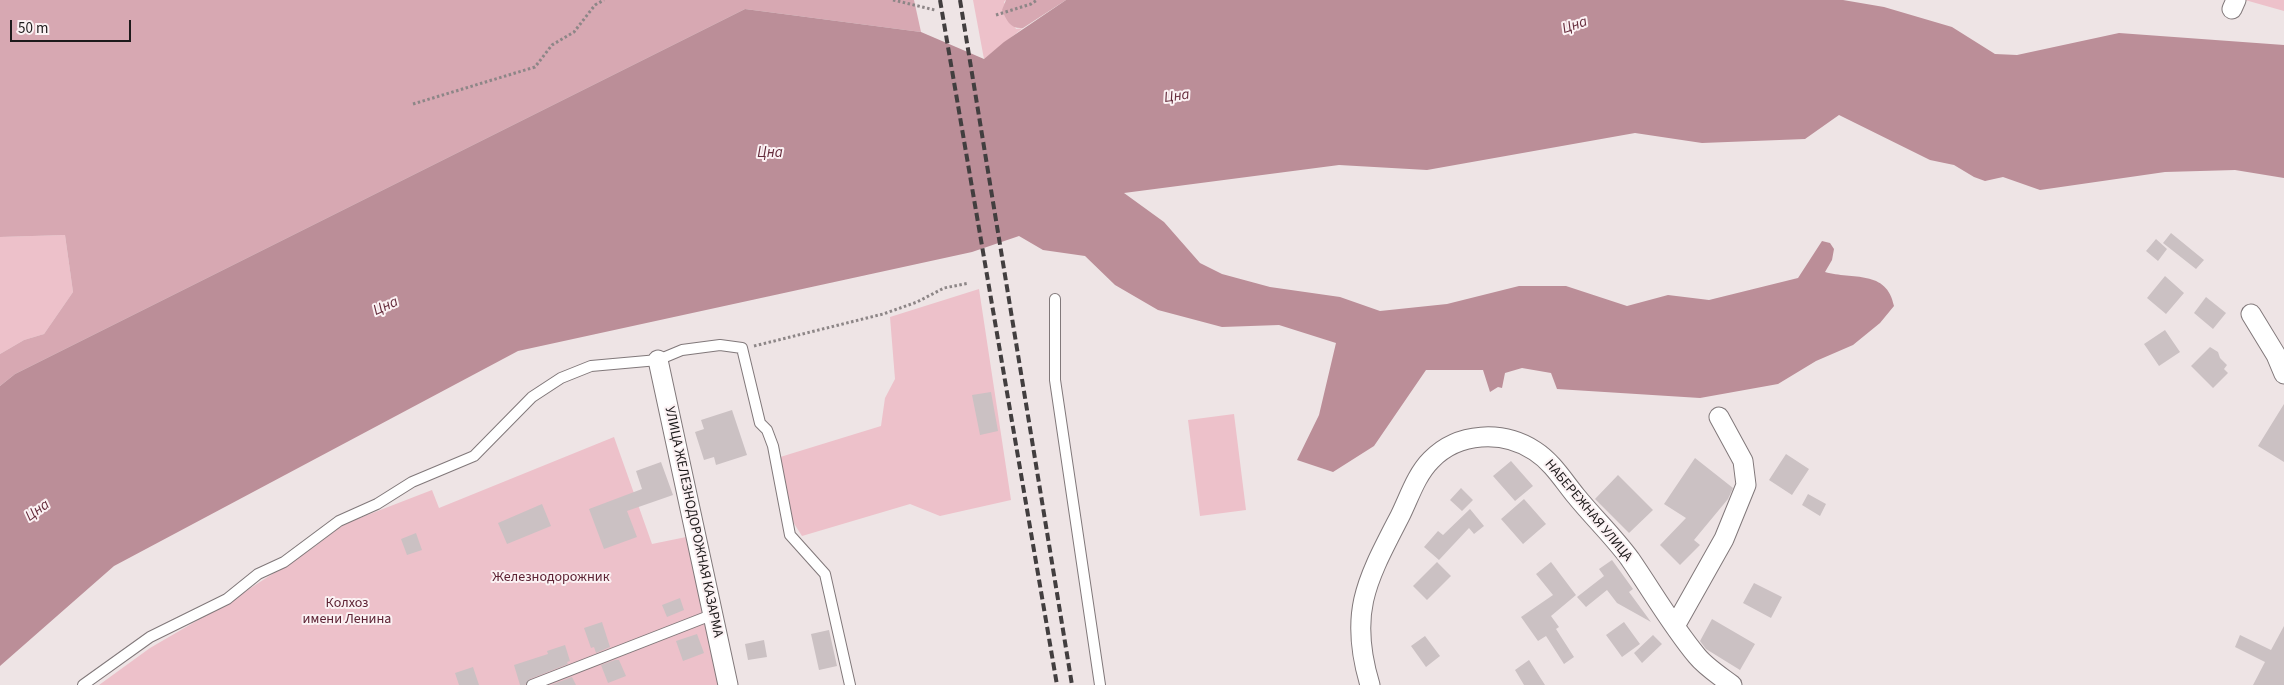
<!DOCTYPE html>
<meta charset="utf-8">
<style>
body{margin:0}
#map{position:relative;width:2284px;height:685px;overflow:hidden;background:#eee4e5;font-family:"Source Sans 3",sans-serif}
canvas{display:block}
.scale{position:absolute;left:10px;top:20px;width:121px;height:22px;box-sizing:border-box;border:2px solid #1d1a1b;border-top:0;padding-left:6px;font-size:15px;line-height:18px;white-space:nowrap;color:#1d1a1b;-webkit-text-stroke:4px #fbf1f3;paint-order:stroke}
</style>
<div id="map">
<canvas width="2284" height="685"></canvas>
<div class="scale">50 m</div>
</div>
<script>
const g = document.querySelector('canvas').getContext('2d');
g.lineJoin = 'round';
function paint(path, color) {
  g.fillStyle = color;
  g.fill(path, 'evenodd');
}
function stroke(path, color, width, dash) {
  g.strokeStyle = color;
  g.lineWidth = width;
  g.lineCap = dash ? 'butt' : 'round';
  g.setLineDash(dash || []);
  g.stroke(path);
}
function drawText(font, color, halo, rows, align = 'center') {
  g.font = font + ' "Source Sans 3",sans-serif';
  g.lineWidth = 4;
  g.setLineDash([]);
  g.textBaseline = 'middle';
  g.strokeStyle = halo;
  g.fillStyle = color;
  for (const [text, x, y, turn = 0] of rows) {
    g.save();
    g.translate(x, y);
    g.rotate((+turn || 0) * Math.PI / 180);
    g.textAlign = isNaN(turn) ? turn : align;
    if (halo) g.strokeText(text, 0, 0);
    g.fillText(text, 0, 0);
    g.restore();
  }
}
const green = new Path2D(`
 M973 0H1006L1004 2 1016 29 1023 28 984 59Z
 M2245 0H2284V11Z
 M65 235 73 292 44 334 24 340 0 354V237Z
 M979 289 1011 500 940 516 910 504 802 536 793 522 777 458 881 426 885 398 895 379 890 317Z
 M1234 414 1246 510 1200 516 1188 420Z
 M614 437 652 544 691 536 719 685H99L150 648 229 602 314 547 344 524 432 490 439 508Z`);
const forest = new Path2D(`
 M0 0H914L921 32 745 9 15 374 0 386V354L24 340 44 334 73 292 65 235 0 237Z
 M1006 0H1066L1023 28C1010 29 1007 21 1002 10Z`);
const water = new Path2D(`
 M1066 0H1843L1884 7 1952 27 1995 54 2017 55 2119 33 2284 45V178L2235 170 2165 172 2040 190 2003 177 1985 181 1974 177 1954 165 1930 160 1839 115 1805 139 1702 143 1635 133 1427 170 1339 165 1124 193 1164 222 1200 263 1222 274 1270 287 1340 297 1380 311 1447 304 1519 286H1566L1627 306 1668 295 1709 300 1798 278 1822 241 1830 243 1834 249 1832 260 1825 272C1852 280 1887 269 1894 306L1880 323 1853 345 1816 361 1778 384 1700 398 1557 389 1551 373 1522 368 1505 373 1502 388 1498 387 1490 392 1483 370H1426L1374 446 1333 472 1297 460 1319 415 1336 343 1279 325 1222 327 1158 310 1115 285 1085 256 1043 250 1019 236 972 252 518 351 114 566 0 666V386L15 374 745 9 921 32 984 59 1004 42Z`);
const building = new Path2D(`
 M2171 233 2204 260 2196 269 2163 243Z
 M2156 239 2167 249 2158 261 2146 251Z
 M2165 276 2184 293 2166 314 2147 298Z
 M2206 297 2226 313 2213 329 2194 313Z
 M2165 330 2180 352 2159 366 2144 344Z
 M2210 347 2218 352 2220 358 2227 365 2224 369 2228 373 2213 388 2191 366Z
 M991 392 998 431 980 435 972 395Z
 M2284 404V462L2258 446Z
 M732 410 747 455 716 465 714 457 704 460 695 432 704 429 701 420Z
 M1786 454 1809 469 1792 495 1769 480Z
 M1695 458 1733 488 1728 499 1694 540 1700 545 1680 565 1660 545 1686 518 1664 504Z
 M1511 461 1533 486 1515 501 1493 476Z
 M661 462 673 495 627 511 637 537 604 549 589 509 642 489 636 471Z
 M1618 475 1653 510 1629 533 1595 499Z
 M1461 488 1473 500 1462 511 1450 500Z
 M1808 494 1826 504 1820 516 1802 505Z
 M1524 499 1546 524 1523 544 1501 519Z
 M542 504 551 526 507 544 498 523Z
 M1470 509 1484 526 1474 534 1469 528 1439 560 1424 547 1438 531 1443 535Z
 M416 533 422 550 407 555 401 539Z
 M1612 560 1633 589 1629 592 1651 622 1617 603 1607 590 1586 607 1577 597 1604 576 1599 569Z
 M1437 562 1451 576 1427 600 1413 586Z
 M1551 562 1576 595 1551 616 1559 627 1556 629 1574 657 1564 664 1546 636 1538 641 1521 617 1553 595 1536 574Z
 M1754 583 1782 597 1771 618 1743 603Z
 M680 598 684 610 667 617 662 605Z
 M1712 619 1755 644 1740 670 1706 649 1700 641Z
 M602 622 610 647 596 653 594 647 591 648 584 628Z
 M1624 622 1640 644 1622 657 1606 635Z
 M2284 626V685H2253L2265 662 2235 647 2240 635 2271 650Z
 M829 630 837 666 819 670 811 634Z
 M697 634 704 653 683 661 676 641Z
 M1653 635 1662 644 1642 663 1634 653Z
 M1425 636 1440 656 1426 667 1411 646Z
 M764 640 767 657 748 660 745 644Z
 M565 645 570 661 567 662 568 664 530 679 525 685H520L514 665 548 654 547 651Z
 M615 660H619L626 676 608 683 601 665Z
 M1529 660 1545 685H1524L1515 670Z
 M473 667 479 685H459L455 673Z
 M572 677 576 685H551Z`);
const path = new Path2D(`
 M893 0 935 10
 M996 15 1031 4 1037 0
 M413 104 535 67 552 45 574 32 595 5 604 0
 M754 346 883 314 917 302 944 288 969 283`);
const lane = new Path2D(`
 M1055 299V380L1100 685
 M83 685 150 637 227 599 258 574 284 562 339 521 377 504 412 482 474 456 532 397 561 378 591 366 658 360 682 350 720 345 742 348 760 423 767 430 773 446 790 535 825 574 850 685
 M532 685 714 614`);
const street = new Path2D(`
 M2232 9 2236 0
 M2251 314 2276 355 2284 374
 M658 360 728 685
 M1675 626 1724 539 1746 485 1743 461 1719 417
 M1370 685C1348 612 1367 580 1400 516 1409 498 1416 475 1431 460 1458 432 1503 430 1535 451 1552 462 1563 480 1576 496 1593 517 1614 537 1630 559 1652 591 1672 626 1697 656 1706 667 1720 676 1732 685`);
const rail = new Path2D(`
 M940 0 1057 685
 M960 0 1072 685`);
const streetNames = [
 ["НАБЕРЕЖНАЯ УЛИЦА",1588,511,50],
 ["УЛИЦА ЖЕЛЕЗНОДОРОЖНАЯ КАЗАРМА",693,522,78]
];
const parkNames = [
 ["Железнодорожник",551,578],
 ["Колхоз",347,604],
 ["имени Ленина",347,620]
];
const waterNames = [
 ["Цна",1575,26,-19],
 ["Цна",1177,97,-8],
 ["Цна",770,154],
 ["Цна",386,307,-25],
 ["Цна",38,511,-36]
];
paint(green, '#edc1ca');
paint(forest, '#d7a8b2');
paint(water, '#bb8e98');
paint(building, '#cbc1c3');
stroke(lane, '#81787a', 12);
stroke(street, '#81787a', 21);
stroke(path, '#8d8687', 3, [2.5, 2.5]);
stroke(lane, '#fff', 10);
stroke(street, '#fff', 19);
stroke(rail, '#423e3f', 4, [8, 4]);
drawText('14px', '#1d1a1b', '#fbf1f3', streetNames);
drawText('14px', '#5d2334', '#fbf1f3', parkNames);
drawText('italic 15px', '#652b3b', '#fbf1f3', waterNames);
</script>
